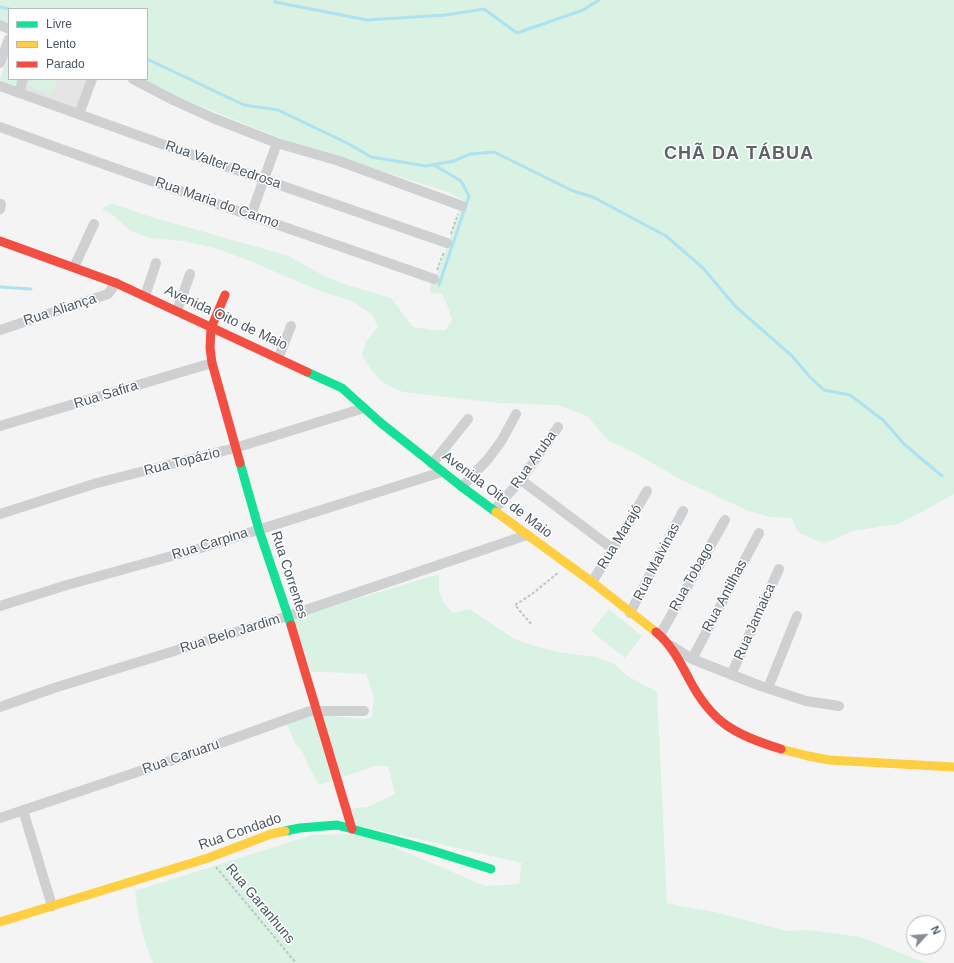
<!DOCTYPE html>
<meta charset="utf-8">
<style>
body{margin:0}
#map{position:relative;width:954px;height:963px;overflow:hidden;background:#f4f4f4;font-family:Helvetica,sans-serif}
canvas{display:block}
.legend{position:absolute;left:8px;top:8px;width:140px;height:72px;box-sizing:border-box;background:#fff;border:1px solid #b7bbc0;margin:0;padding:5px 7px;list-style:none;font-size:12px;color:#4a5661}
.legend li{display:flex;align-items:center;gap:8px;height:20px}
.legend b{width:20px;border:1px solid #b7bbc0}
.north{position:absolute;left:906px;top:915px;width:40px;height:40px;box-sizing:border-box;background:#fff;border:1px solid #b7bbc0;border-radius:50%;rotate:64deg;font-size:11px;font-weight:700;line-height:16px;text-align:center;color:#4a5661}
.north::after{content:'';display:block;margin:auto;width:14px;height:18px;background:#868d94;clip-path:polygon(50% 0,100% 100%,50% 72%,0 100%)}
</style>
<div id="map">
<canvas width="954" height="963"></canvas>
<ul class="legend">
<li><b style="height:5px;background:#16e098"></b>Livre</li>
<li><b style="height:5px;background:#ffcf43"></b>Lento</li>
<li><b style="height:5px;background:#f24e42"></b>Parado</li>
</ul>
<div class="north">N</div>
</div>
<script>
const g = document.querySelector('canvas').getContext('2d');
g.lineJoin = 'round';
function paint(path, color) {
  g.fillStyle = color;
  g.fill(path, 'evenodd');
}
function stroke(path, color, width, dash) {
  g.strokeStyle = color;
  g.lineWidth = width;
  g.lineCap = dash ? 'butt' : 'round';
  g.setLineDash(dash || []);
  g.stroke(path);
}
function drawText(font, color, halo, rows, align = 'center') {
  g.font = font + ' Helvetica,sans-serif';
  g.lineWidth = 3;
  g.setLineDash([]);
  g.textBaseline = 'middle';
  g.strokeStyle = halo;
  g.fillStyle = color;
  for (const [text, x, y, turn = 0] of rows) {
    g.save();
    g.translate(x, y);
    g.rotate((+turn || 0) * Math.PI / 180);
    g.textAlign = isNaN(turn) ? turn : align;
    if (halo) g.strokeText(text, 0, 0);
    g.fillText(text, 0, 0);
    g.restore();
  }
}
const education = new Path2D(`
 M26 79H89L77 109 23 89Z`);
const green = new Path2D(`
 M0 0H954V494L899 524 852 531 824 544 798 532 791 518 770 517 746 510 678 478 635 453 609 441 587 416 557 405 499 403 403 392C380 383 374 376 362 355L366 341 378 327 372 315 352 301 317 290 255 263 215 248 182 241 150 238 130 231 114 216 102 209 111 203 148 216 289 256 324 276 344 284 391 298 413 327 431 330H446L452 320 448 307 442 294 431 293 430 288 431 282H434L464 200 460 199 448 192 290 142 163 91 141 79H147V9H9V23L0 20Z
 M9 51V79H19L17 86 0 80Z
 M30 79H58L51 95 27 85Z
 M439 574V591L445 604 453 613 470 609 514 639 535 646 558 652 596 657 614 664 629 677 657 692 667 903 679 906 715 912 787 931 809 930 861 937 926 963H153C143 941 138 915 135 891L312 835 352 834 380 841 485 886 519 884 522 863 357 825 351 809 367 807 395 794 388 766H375L319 785 309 767 302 751 295 743 286 722 311 714 366 719 372 717 374 697 366 674 325 672H311L293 618Z
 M609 609 642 636 625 658 591 631Z`);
const stream = new Path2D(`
 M275 0V2L367 20 445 15 484 9 517 33 583 10 599 0
 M0 7 9 9
 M147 59 244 105 278 110 349 144 371 157 426 166 454 161 470 154 494 152 573 191 593 197 666 236 703 268 735 306 792 356 809 376 824 390 850 395 883 420 904 444 942 476
 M434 165 461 181 469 196 439 285
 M0 287 31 289`);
const path = new Path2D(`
 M451 234 458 214
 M437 270 444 252
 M531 624 515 605 532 594 559 572
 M216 867 296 963`);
const street = new Path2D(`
 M0 25 9 29
 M0 63 9 39
 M133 79 173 100 213 118 277 143 339 161 462 206
 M0 86 173 148 447 243
 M19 93 23 79
 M79 114 92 79
 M0 127C144 180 289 228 434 279
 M0 209 1 204
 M251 215 277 143
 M74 267 94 224
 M145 296 156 263
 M177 311 190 274
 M0 330 108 294 116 283
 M278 359 291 326
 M0 426 212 363
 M432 464 468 419
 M521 480 613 549
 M462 487 488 459 502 440 516 414
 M494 510 521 480 558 427
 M0 514 97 483 235 448 364 408
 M592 582 626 528 647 491
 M0 606 67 585 204 547 442 472
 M630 613 683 511
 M660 635 725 520
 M672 646 692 659 758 685 806 701 839 706
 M692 659 759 533
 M731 675 779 569
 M768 688 797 616
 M0 707 54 688 288 616 527 535
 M23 810 52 906
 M0 818 179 758 310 711H364`);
const fast = new Path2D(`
 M307 372 342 388 381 423 462 487 496 512
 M240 463 259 530 291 625
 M285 831 300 828 337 825 427 849 491 869`);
const slow = new Path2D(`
 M496 512 592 582 656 632
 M781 749 808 756 829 760 954 767
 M0 922 208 858 271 834 285 831`);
const jam = new Path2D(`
 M0 241 116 283 307 372
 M225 295 211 328 210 348 212 363 240 463
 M291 625 352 829
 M656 632C671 644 680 662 689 679 712 723 735 735 781 749`);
const streetNames = [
 ["Rua Valter Pedrosa",223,165,19],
 ["Rua Maria do Carmo",217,203,19],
 ["Rua Aliança",60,310,-18],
 ["Avenida Oito de Maio",226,318,25],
 ["Rua Safira",106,395,-17],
 ["Rua Aruba",534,460,-54],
 ["Rua Topázio",182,462,-14],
 ["Avenida Oito de Maio",497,495,37],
 ["Rua Marajó",620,537,-59],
 ["Rua Carpina",210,544,-17],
 ["Rua Malvinas",657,562,-63],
 ["Rua Correntes",289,575,72],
 ["Rua Tobago",692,577,-61],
 ["Rua Antilhas",725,596,-62],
 ["Rua Jamaica",755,622,-66],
 ["Rua Belo Jardim",230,634,-17],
 ["Rua Caruaru",181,757,-19],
 ["Rua Condado",240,832,-19],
 ["Rua Garanhuns",260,904,50]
];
const districtNames = [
 ["CHÃ DA TÁBUA",739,154]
];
paint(education, '#e6e5e6');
paint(green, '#d9f2e3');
stroke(stream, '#aee2f0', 3);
stroke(path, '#bcc7c4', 2, [3, 2]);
stroke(street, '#ced0d2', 10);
stroke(fast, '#16e098', 9);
stroke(slow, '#ffcf43', 9);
stroke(jam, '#f24e42', 9);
drawText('14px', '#4a5661', '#fff', streetNames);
g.letterSpacing = '1px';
drawText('bold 18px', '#5f6368', '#fff', districtNames);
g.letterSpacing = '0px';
</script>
